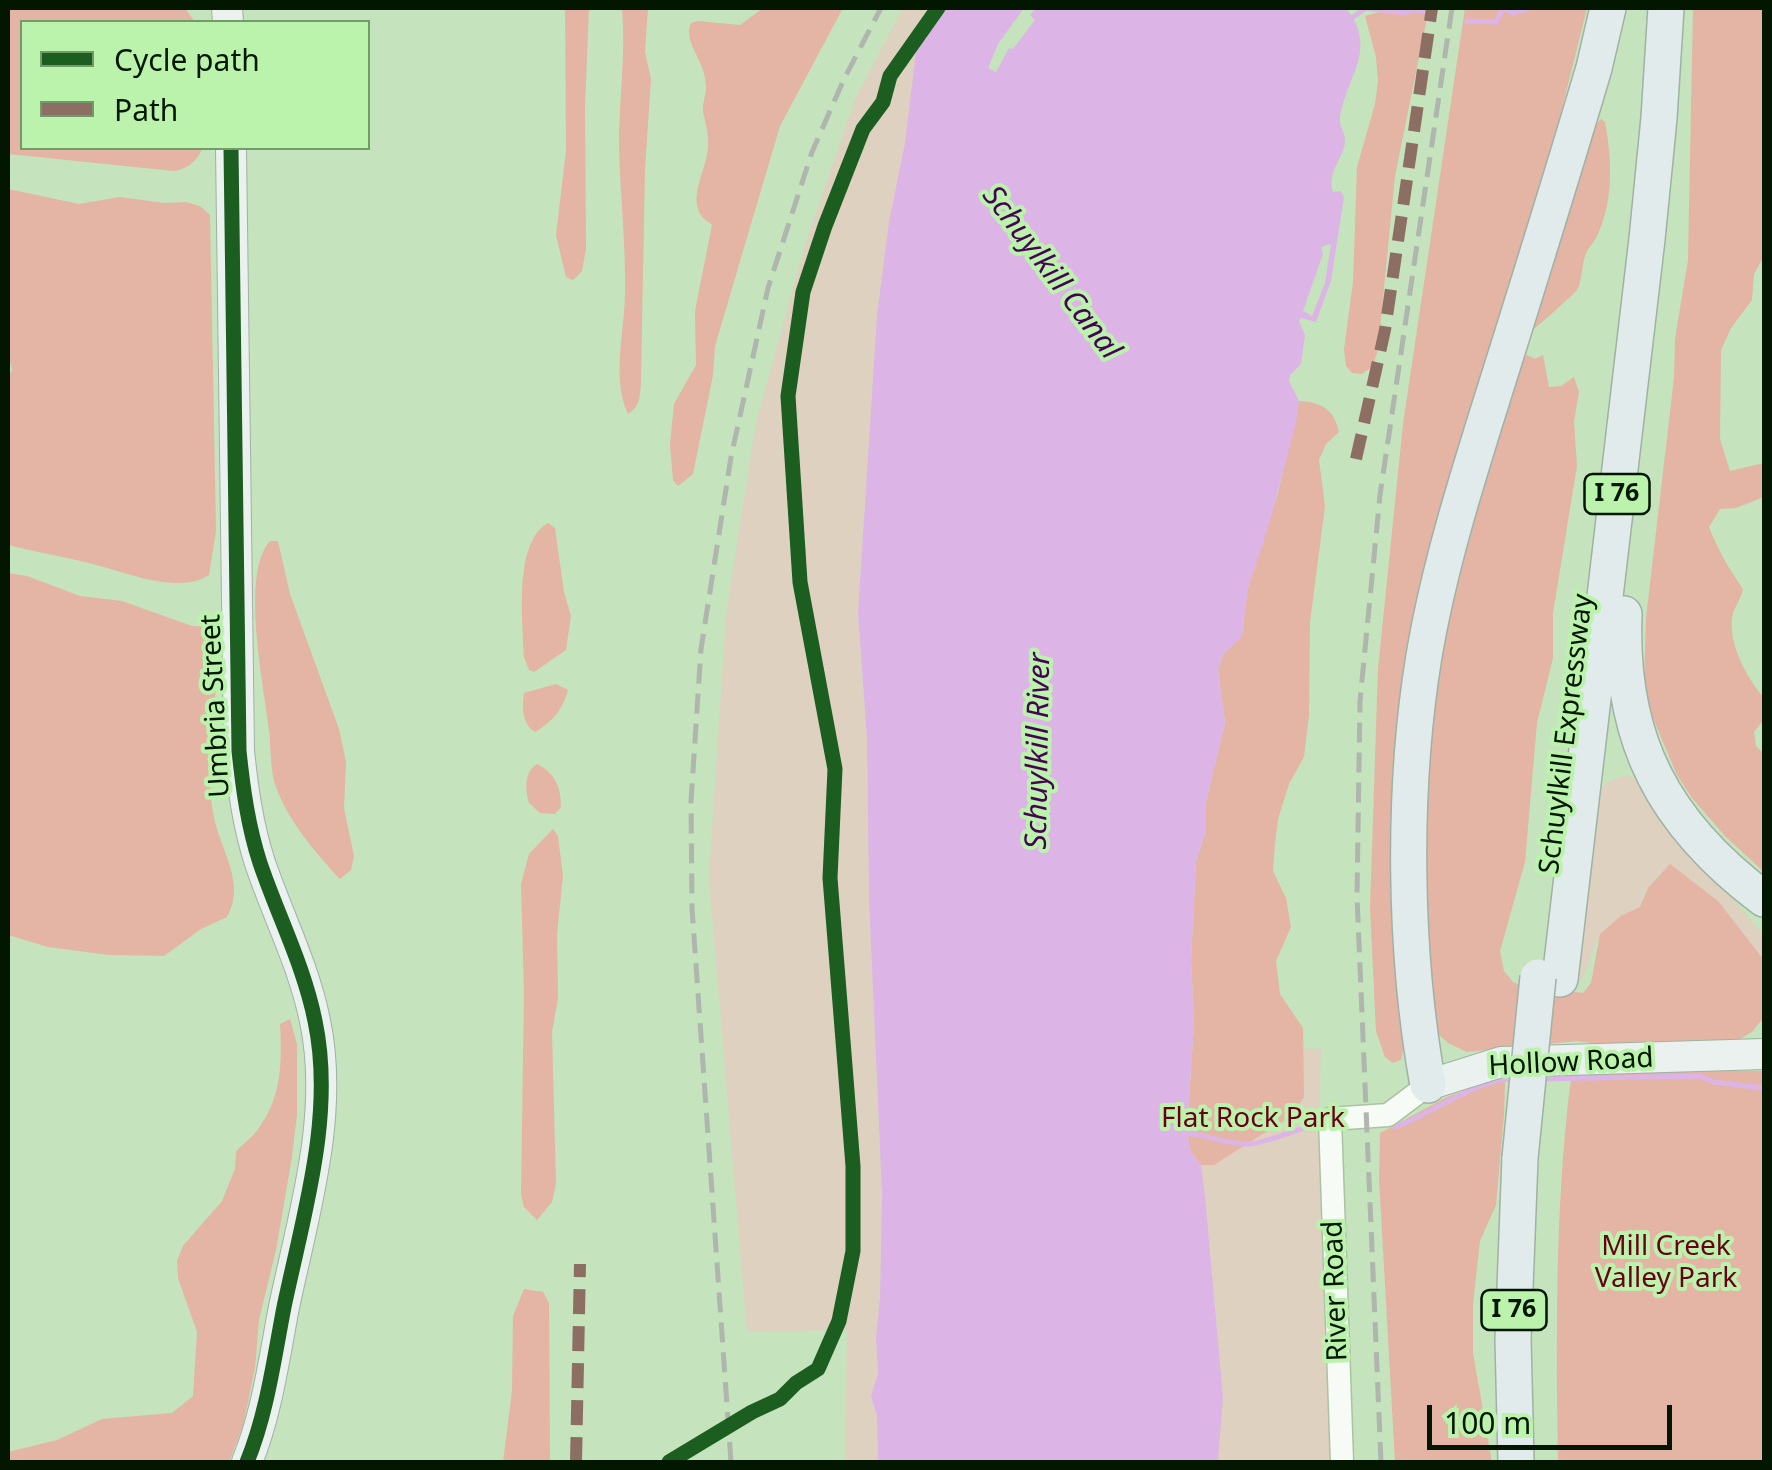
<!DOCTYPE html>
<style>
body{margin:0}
#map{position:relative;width:1772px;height:1470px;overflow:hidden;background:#c5e3bd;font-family:"Noto Sans",sans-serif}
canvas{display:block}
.frame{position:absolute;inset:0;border:10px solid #031600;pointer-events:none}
.legend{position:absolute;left:20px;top:20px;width:350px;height:130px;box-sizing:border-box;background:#bbf3ad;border:2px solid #719b68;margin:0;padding:12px 18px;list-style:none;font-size:30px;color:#031600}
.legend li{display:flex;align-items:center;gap:20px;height:50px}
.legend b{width:50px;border:2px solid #719b68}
.scale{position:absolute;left:1427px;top:1405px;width:245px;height:45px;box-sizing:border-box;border:5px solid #031600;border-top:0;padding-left:12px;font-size:30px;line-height:35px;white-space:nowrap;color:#031600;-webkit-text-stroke:8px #bbf3ad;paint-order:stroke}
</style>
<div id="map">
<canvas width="1772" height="1470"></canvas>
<div class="frame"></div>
<ul class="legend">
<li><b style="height:12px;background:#1b5e20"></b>Cycle path</li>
<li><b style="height:12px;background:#8d6e63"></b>Path</li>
</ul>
<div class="scale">100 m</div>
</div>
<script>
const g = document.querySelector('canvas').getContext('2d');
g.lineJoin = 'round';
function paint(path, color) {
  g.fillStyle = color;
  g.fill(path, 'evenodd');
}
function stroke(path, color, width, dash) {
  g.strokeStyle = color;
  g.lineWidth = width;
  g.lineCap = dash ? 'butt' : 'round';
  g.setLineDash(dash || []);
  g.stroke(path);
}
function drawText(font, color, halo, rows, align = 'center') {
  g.font = font + ' "Noto Sans",sans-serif';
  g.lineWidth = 8;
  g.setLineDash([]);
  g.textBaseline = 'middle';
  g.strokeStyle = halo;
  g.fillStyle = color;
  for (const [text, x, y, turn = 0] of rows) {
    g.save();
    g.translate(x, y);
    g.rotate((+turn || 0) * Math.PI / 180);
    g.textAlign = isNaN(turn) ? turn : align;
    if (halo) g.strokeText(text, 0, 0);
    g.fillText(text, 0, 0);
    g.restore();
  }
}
const green = new Path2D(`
 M903 8H1024L998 44 988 69 889 222 877 315 858 613 867 739 869 899 882 1194 880 1297 876 1337 878 1373 871 1396 877 1416 878 1462H845L847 1330 747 1332 709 878 726 614 756 423 805 245 856 97Z
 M1627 775 1638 780 1706 873 1725 889 1764 936V960L1712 896 1660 873 1644 894 1640 907C1625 914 1609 924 1599 937 1590 951 1590 970 1579 983L1598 795 1607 782Z
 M1321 1048 1319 1130 1333 1462H1218L1223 1397 1205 1196 1201 1165 1191 1152V1056Z`);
const forest = new Path2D(`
 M8 8H185L195 22H22V148H203C197 160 189 169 174 171L8 154Z
 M565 8H589L585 105 586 249 582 271 573 280 566 277 556 235 566 151Z
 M622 8H648L645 52 651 79 645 169 641 380C640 395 641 406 628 414 611 378 625 330 625 292 626 243 620 195 619 146 619 99 626 54 622 8Z
 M763 8H843L780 126 715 346 713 375 693 474 678 486 673 480 670 444 674 404 696 365 695 311 712 225C708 221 703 219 701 215 688 195 708 167 708 146 709 134 704 117 703 111 702 104 706 96 706 88 707 62 682 42 691 23L698 21 740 25Z
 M1394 8H1429L1395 176 1378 349 1373 366 1362 374 1352 373 1346 366 1344 349 1353 282 1357 167 1375 104 1378 81 1376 57 1365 16Z
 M1465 8H1587L1538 205 1516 264 1423 574 1407 664 1406 1037 1401 1060 1393 1063 1385 1057 1376 1031 1370 908 1378 669 1403 424Z
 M1693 8H1764V256L1754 274 1752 300 1731 328 1721 350 1720 439 1730 471 1764 463V497L1736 508 1720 509 1709 527C1718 550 1729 569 1743 589 1741 598 1736 605 1733 613 1726 641 1747 678 1764 698V719L1754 732 1756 746 1764 754V872L1725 836 1692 798 1677 775 1653 718 1644 683 1646 618 1674 378 1675 339 1688 260Z
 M1601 119 1605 122C1612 159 1614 203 1596 238 1593 243 1589 247 1587 251 1581 263 1583 279 1577 290 1575 293 1535 329 1531 331L1592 129Z
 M8 189 79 204 120 197 164 203 186 202 200 206 210 215 216 531 209 575C179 595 124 572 93 564 65 557 36 552 8 545V377L12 370 8 353Z
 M1527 355 1535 359 1543 355 1549 387 1561 386 1574 377 1579 392 1574 421 1577 466 1553 613V658L1537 723 1525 862 1500 951 1504 971 1514 983 1583 993 1591 983 1600 934 1621 916 1640 907 1648 888 1670 864 1718 901 1764 960V1017L1752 1032 1740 1039 1599 1044 1577 1041 1467 1052 1448 1043 1436 1032 1432 1013 1423 869 1427 754 1445 610 1521 358Z
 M1299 401C1321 402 1334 409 1339 432L1326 444 1319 460 1325 506 1310 622 1309 715 1304 757 1289 784 1278 819 1275 843 1273 871 1286 898 1291 927 1276 961 1280 994 1303 1028 1304 1097 1291 1116 1214 1165H1201L1191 1152 1187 1133 1194 1022 1191 961 1196 862 1206 831V802L1225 723 1218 669 1224 653 1242 636 1248 588 1278 493Z
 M548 523 555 528 564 592 571 616 566 650 534 672 529 670 524 657C523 623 513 542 548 523Z
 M270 541H278L290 594 339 729 346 762 344 808 354 856 351 870 340 879C315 852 287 820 275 784 270 767 271 747 269 730 264 685 240 574 270 541Z
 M8 573 27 576 80 596 122 601 192 626 209 627C225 650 209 749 210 781 210 798 213 819 219 835 228 863 243 888 227 917L201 929 164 956 109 955 48 947 8 935Z
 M556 684 568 690C562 711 553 721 535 732 522 724 522 707 524 693Z
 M537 764C555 773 561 787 561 807L555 814 540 813 529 803C525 789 524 772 537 764Z
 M553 829 558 836 563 876 557 934 558 998 552 1032 556 1184 552 1202 537 1220 524 1207 521 1195 524 993 521 884 529 854Z
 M290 1019 297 1044V1114L292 1157 276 1250 259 1320 255 1368 243 1426 229 1462H8V1452L57 1440 102 1419 172 1413 193 1396 197 1332 178 1278 177 1261 183 1246 222 1201 235 1169 236 1152C243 1143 253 1137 259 1128 282 1095 282 1063 280 1024Z
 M1617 1070 1764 1071V1462H1558C1556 1337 1555 1211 1570 1086L1573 1074Z
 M1501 1078 1505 1083 1504 1115 1496 1205 1480 1241 1473 1304V1353L1492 1462H1395L1379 1179 1380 1133 1447 1097Z
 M524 1289 543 1292 549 1303 550 1462H503L512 1391 513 1316Z`);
const water = new Path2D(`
 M946 8H1024L998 44 988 68 996 72 1009 48 1013 49 1035 20 1030 15 1036 8H1346C1379 50 1346 76 1340 118 1339 126 1345 132 1345 140 1345 158 1326 171 1333 192L1340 191 1344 197 1331 281 1316 322 1301 318 1299 321 1305 335 1301 364 1290 375 1289 381 1299 401 1296 423 1268 528 1248 588 1242 636 1224 653 1218 669 1225 723 1206 802V831L1196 862 1191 961 1194 1022 1187 1133 1191 1152 1201 1165 1205 1196 1223 1397 1218 1462H878L877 1416 871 1396 878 1373 876 1337 880 1297 882 1194 869 899 867 739 858 613 877 315 889 222 905 143 916 52ZM1331 244 1325 283 1312 316 1303 311 1323 254 1321 247Z`);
const stream = new Path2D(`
 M1353 17 1366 8 1406 13 1412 10 1424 11
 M1467 21 1496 22 1503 8 1513 13 1530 8
 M1539 1079 1700 1076 1714 1082 1764 1088
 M1395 1127C1431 1115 1476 1079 1513 1079
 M1181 1133C1204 1133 1225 1144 1247 1144 1260 1145 1301 1128 1318 1124`);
const minor = new Path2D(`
 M1342 1462 1330 1119 1388 1115 1428 1085`);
const major = new Path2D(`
 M227 8 228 22
 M231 148 239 751C243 789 248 826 260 863 278 916 304 966 315 1021 335 1115 303 1216 284 1307 274 1359 267 1413 247 1462
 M1428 1085 1501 1062 1764 1054`);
const highway = new Path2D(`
 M1624 614C1619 740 1664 824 1764 899
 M1560 979 1647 239 1659 118 1666 8
 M1428 1085C1404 953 1402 789 1424 656 1439 567 1467 479 1494 393 1528 285 1562 176 1594 68L1608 8
 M1516 1462 1513 1339 1520 1158`);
const rail = new Path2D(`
 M731 1462 692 908 691 801 701 649 731 457 768 288 812 152 844 79 881 8
 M1381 1462 1357 896 1360 701 1380 495 1452 8`);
const highwayBridge = new Path2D(`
 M1520 1158 1538 977`);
const quiet = new Path2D(`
 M1356 459 1385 330 1432 8
 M576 1462 580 1264`);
const cycleway = new Path2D(`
 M231 148 239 751C243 789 248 826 260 863 278 916 304 966 315 1021 335 1115 303 1216 284 1307 274 1359 267 1413 247 1462
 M669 1462 752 1412 780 1399 796 1383 818 1369 839 1321 853 1251V1166L830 878 835 769 800 582 788 396 803 292 825 226 863 129 883 102 890 76 938 8`);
const shields = [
 [1617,494,65],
 [1514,1310,65]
];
const shieldNames = [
 ["I 76",1617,494],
 ["I 76",1514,1310]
];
const streetNames = [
 ["Umbria Street",216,706,-93],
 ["Schuylkill Expressway",1567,734,-83],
 ["Hollow Road",1571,1063,-3],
 ["River Road",1336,1291,-92]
];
const parkNames = [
 ["Flat Rock Park",1253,1119],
 ["Mill Creek",1666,1247],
 ["Valley Park",1666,1279]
];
const waterNames = [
 ["Schuylkill Canal",1051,273,53],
 ["Schuylkill River",1039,751,-89]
];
paint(green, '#ded1c0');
paint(forest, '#e4b4a4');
paint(water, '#dcb5e6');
stroke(stream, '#dcb5e6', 5);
stroke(minor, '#abc2a5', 25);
stroke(major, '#9fb2a5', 32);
stroke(highway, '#9fb2a5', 38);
stroke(minor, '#f6fbf5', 22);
stroke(major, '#eaf1ee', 30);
stroke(highway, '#e2ebeb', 35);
stroke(rail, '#afb6ad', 5, [20, 10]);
stroke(highwayBridge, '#9fb2a5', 38, []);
stroke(highwayBridge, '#e2ebeb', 35);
stroke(quiet, '#8d6e63', 12, [25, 12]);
stroke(cycleway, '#1b5e20', 15);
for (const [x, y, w] of shields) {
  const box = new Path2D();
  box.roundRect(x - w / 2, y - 20, w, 40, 8);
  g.fillStyle = '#bbf3ad';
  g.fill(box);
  stroke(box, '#031600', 2.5);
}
drawText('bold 25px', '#031600', null, shieldNames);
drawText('28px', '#031600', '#bbf3ad', streetNames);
drawText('28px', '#6a0017', '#bbf3ad', parkNames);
drawText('italic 30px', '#450353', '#bbf3ad', waterNames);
</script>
